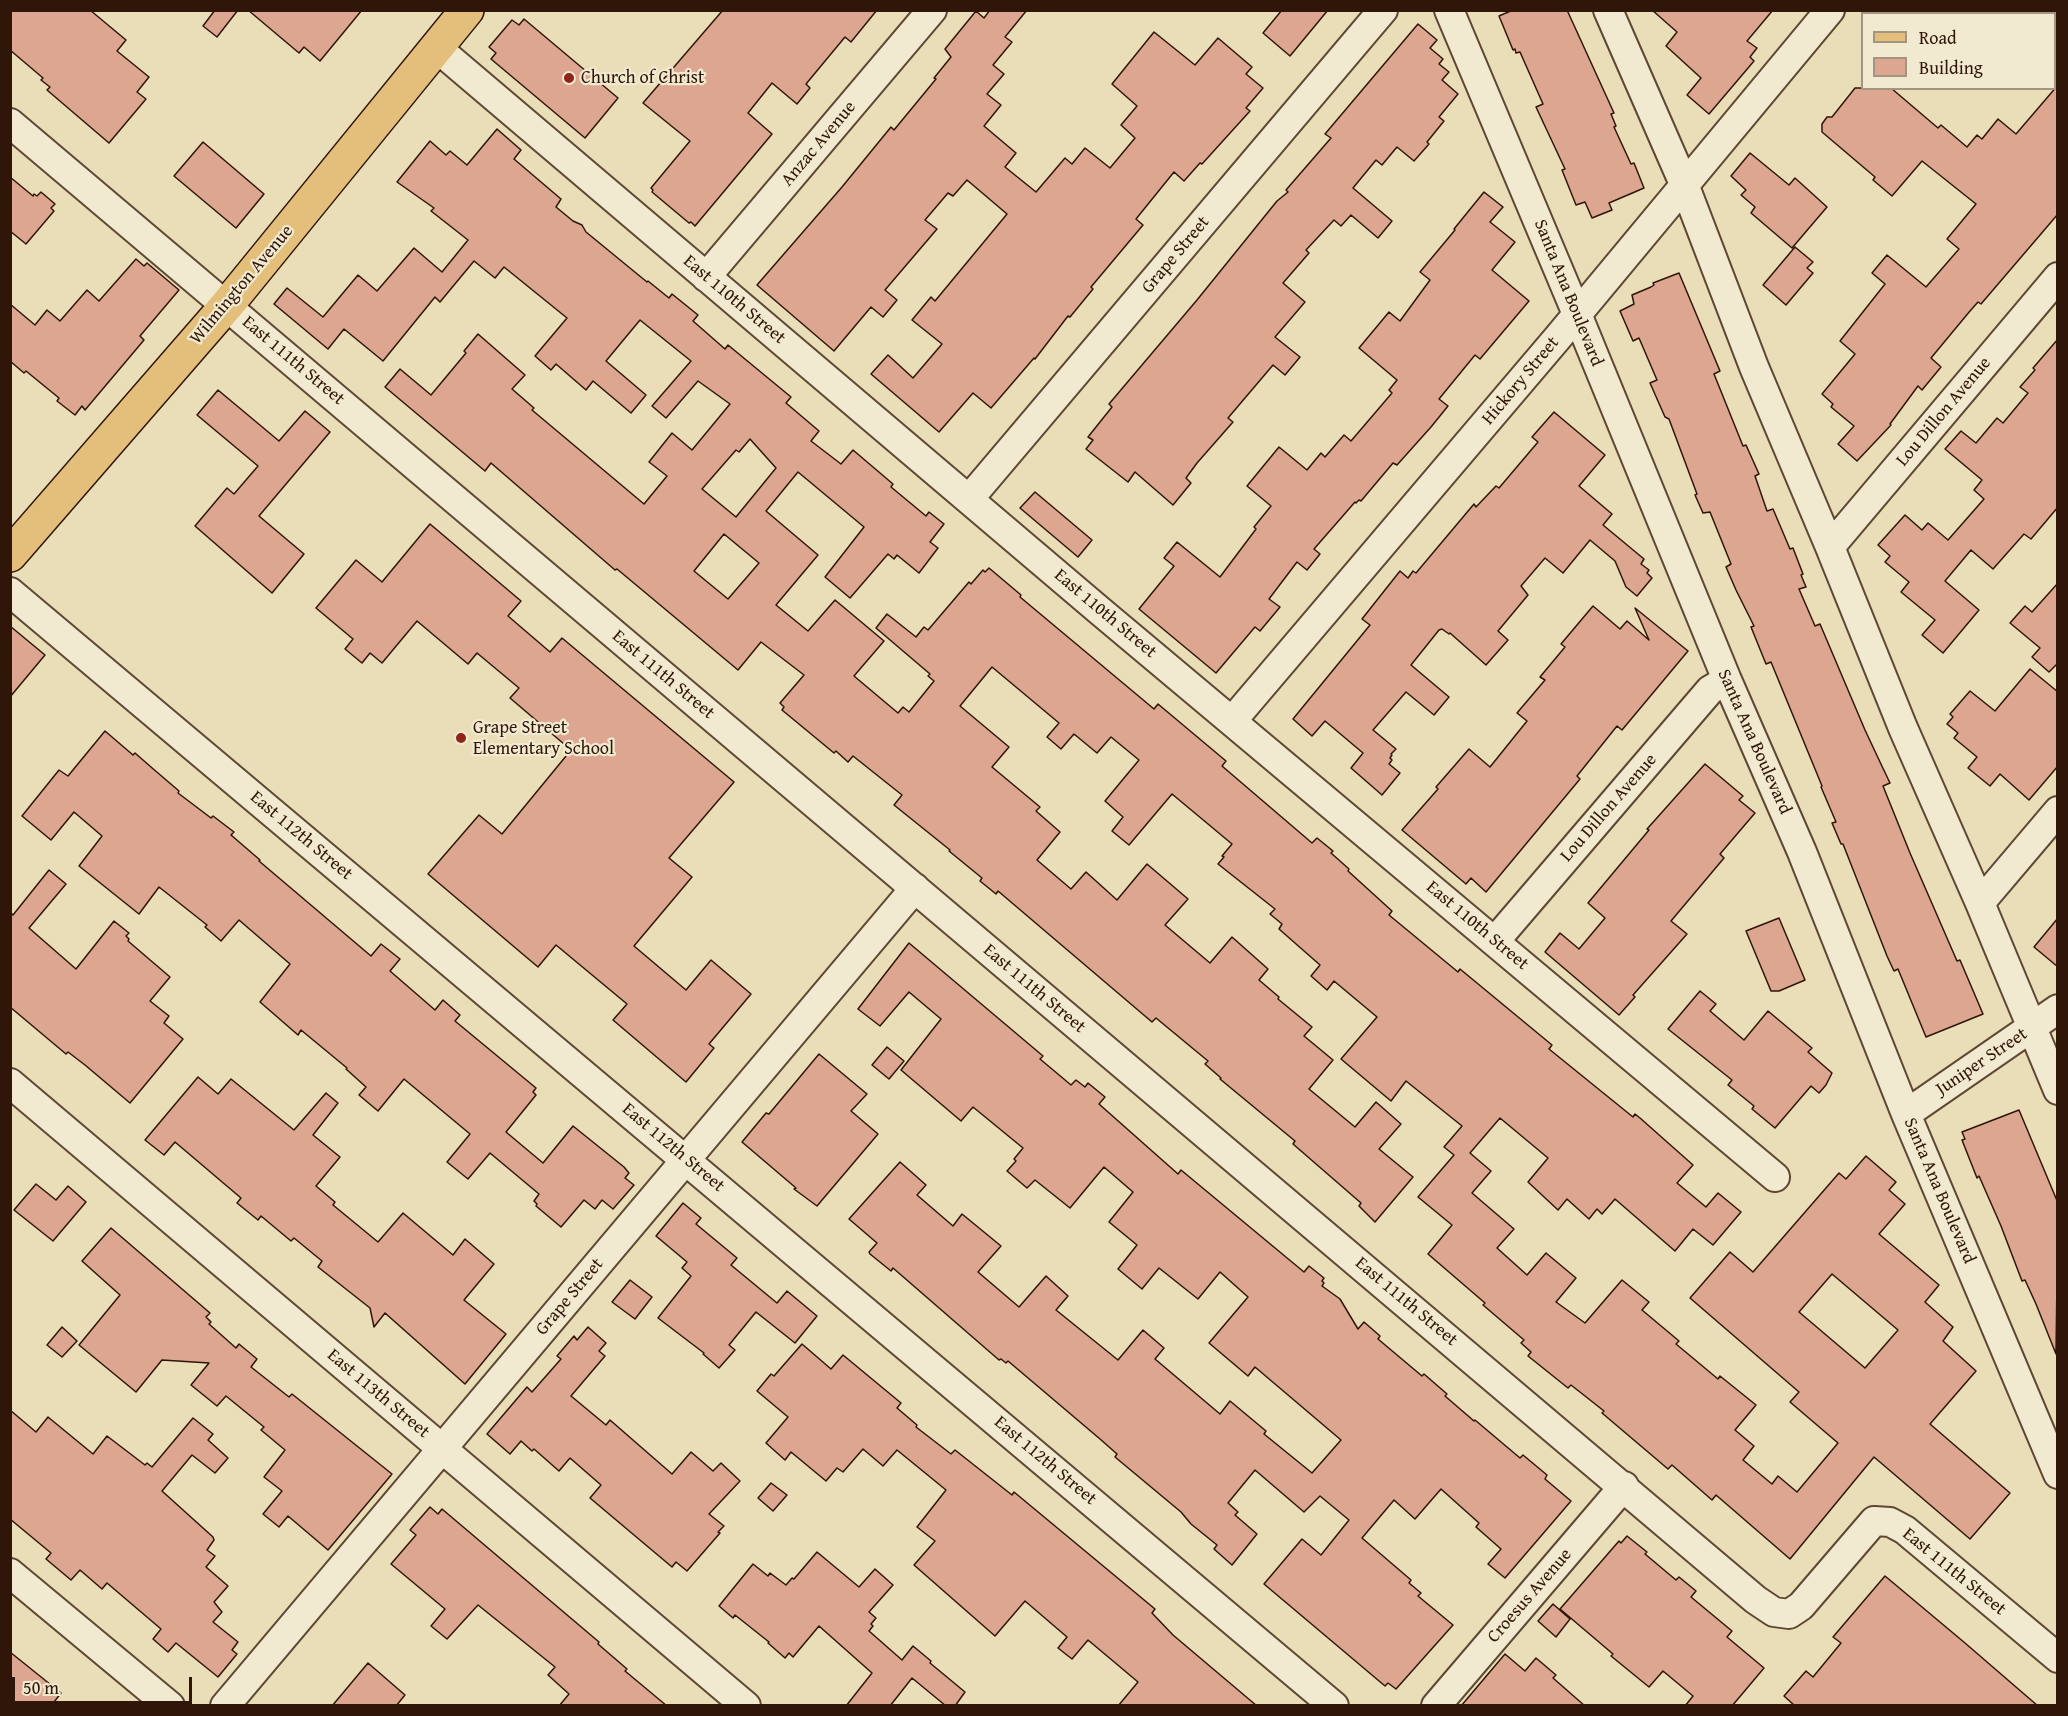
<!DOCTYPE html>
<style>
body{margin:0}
#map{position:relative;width:2068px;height:1716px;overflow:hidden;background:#e9deb7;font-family:"Gentium Book Plus",serif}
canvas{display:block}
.frame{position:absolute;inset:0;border:12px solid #2f1609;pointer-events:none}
.legend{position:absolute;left:1861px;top:12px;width:195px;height:78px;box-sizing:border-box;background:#f1ead0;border:2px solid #a39580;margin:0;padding:8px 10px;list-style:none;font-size:18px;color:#2f1609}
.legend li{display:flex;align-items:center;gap:12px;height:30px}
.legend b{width:30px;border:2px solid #a39580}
.scale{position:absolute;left:12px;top:1677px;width:180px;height:27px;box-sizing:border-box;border:3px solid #2f1609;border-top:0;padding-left:8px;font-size:18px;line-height:21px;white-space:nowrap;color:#2f1609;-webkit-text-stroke:4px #f1ead0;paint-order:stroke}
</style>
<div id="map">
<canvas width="2068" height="1716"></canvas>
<div class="frame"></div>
<ul class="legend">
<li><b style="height:8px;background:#e4bf7c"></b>Road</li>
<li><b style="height:16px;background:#dda690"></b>Building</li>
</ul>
<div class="scale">50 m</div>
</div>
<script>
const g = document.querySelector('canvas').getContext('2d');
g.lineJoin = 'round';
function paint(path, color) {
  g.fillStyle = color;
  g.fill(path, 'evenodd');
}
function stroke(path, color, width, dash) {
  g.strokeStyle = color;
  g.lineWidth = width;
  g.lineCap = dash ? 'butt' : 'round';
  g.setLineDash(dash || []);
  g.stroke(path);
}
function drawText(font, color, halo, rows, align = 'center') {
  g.font = font + ' "Gentium Book Plus",serif';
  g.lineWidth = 4.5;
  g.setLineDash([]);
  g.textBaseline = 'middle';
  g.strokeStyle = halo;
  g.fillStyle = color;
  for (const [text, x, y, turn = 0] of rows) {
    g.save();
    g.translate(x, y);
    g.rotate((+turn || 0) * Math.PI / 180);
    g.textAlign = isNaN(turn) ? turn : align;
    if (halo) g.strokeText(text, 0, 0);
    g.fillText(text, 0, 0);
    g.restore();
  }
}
const building = new Path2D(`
 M10 10H90L126 40 117 51 149 77 137 92 146 99 109 143 47 90 50 87 41 80 43 78 10 50Z
 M215 10H238L217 37 203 26Z
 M248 10H362L320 61 304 47 299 53Z
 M723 10H877L851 42 845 37 806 84 810 88 797 104 772 83 748 113 772 134 695 226 691 222 689 223 652 192 653 190 651 188 690 141 643 103Z
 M990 10H1027L1005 37 1012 42 993 65 1004 74 987 94 1001 105 984 126 1016 153 1005 167 1036 192 1065 158 1072 164 1085 148 1110 168 1135 138 1121 125 1137 106 1112 84 1154 32 1195 65 1218 38 1252 67 1246 74 1263 88 1246 108 1250 111 1202 164 1200 163 1184 181 1174 172 1136 219 1143 225 1091 287 1093 289 1070 317 1068 316 1035 359 1034 358 991 408 973 393 939 432 871 374 888 355 913 378 942 344 912 320 931 297 935 301 1007 214 967 180 953 196 948 193 925 220 937 229 885 290 897 300 883 317 871 307 834 351 757 285 842 187 891 127 894 130 936 79 934 78 951 57 945 49 976 11 984 18Z
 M1282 10H1328L1290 56 1263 33Z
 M1513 10H1567L1614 113 1611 114 1616 126 1614 127 1631 164 1634 163 1644 188 1609 203 1612 210 1592 218 1585 202 1576 205 1562 170 1565 169 1536 107 1543 104 1520 52 1516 53 1515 49 1513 50 1499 16Z
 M1652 10H1773L1747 41 1757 48 1750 57 1754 61 1709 114 1687 95 1701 78 1666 46 1677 32Z
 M524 19 618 98 585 138 491 59 496 53 489 47 512 20 519 25Z
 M1418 24 1437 40 1430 48 1443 59 1439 64 1449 72 1442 80 1458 94 1439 117 1444 121 1427 142 1429 144 1414 161 1397 147 1382 165 1376 160 1353 188 1392 221 1378 238 1351 215 1341 226 1334 220 1306 250 1309 253 1283 283 1305 302 1275 337 1300 357 1285 375 1273 365 1228 418 1233 422 1197 463 1186 478 1191 483 1173 505 1135 472 1128 482 1086 449 1093 440 1088 437 1112 407 1109 404 1197 300 1277 201 1288 192 1286 190 1331 138 1325 134Z
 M2058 85V214L1981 304 1978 302 1970 311 1931 358 1941 367 1922 390 1918 386 1890 424 1891 425 1857 461 1838 444 1854 426 1831 407 1833 404 1822 394 1855 354 1840 341 1885 284 1872 273 1887 255 1926 287 1959 249 1947 239 1976 204 1922 161 1892 196 1873 180 1875 177 1822 132V124L1827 117H1832L1855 88H1891L1938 128 1941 125 1967 147 1977 135 1982 139 1998 119 2016 134Z
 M497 129 521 150 514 159 561 199 556 207 573 221 582 225 586 232 647 282 648 281 669 298 672 294 698 315 693 321 725 349 728 345 791 397 786 403 819 431 811 441 841 464 853 450 893 484 891 487 926 516 929 512 944 524 930 542 938 548 919 573 897 555 894 559 888 554 850 598 825 577 864 527 798 472 766 511 818 555 776 605 808 631 835 600 884 641 854 676 898 713 903 707 909 712 934 681 928 676 930 674 876 628 887 614 916 637 924 627 928 630 969 582 971 584 983 570 985 572 989 568 1021 595 1020 597 1154 709 1158 704 1226 761 1222 766 1312 843 1317 838 1333 851 1331 853 1349 869 1348 871 1392 911 1389 915 1458 972 1460 969 1552 1045 1549 1049 1633 1117 1635 1114 1640 1118 1693 1165 1677 1183 1706 1207 1718 1193 1741 1212 1713 1245 1693 1229 1675 1251 1615 1199 1602 1214 1597 1209 1589 1219 1567 1199 1558 1210 1528 1182 1548 1158 1500 1118 1470 1153 1491 1171 1472 1193 1514 1229 1497 1248 1527 1275 1546 1253 1576 1278 1556 1302 1585 1323 1622 1280 1649 1302 1642 1310 1679 1341 1676 1344 1718 1379 1720 1376 1756 1405 1735 1430 1754 1446 1743 1460 1772 1484 1778 1476 1797 1492 1838 1443 1790 1402 1799 1392 1690 1298 1730 1252 1753 1272 1839 1173 1846 1179 1866 1156 1896 1182 1889 1190 1905 1204 1879 1234 1939 1285 1925 1302 1953 1327 1943 1341 1976 1371 1930 1424 2010 1493 1970 1539 1874 1457 1790 1559 1716 1495 1712 1500 1672 1465 1668 1469 1602 1413 1604 1411 1571 1385 1568 1388 1528 1356 1531 1352 1521 1343 1524 1340 1483 1305 1485 1303 1428 1254 1452 1225 1418 1197 1454 1155 1444 1147 1462 1126 1406 1081 1391 1101 1341 1059 1377 1017 1334 981 1327 990 1311 976 1320 965 1279 929 1282 924 1270 914 1275 909 1218 864 1224 857 1222 856 1232 844 1172 794 1129 845 1112 831 1123 817 1105 801 1139 760 1111 737 1097 753 1074 734 1061 749 1047 737 1059 723 992 667 960 706 1009 747 992 767 1040 807 1036 811 1060 832 1037 860 1071 889 1086 872 1117 900 1147 864 1188 899 1165 925 1210 963 1232 937 1268 969 1259 980 1279 997 1278 999 1312 1027 1304 1036 1333 1060 1309 1089 1355 1127 1376 1102 1401 1124 1379 1149 1413 1177 1375 1222 1359 1206 1361 1203 1293 1144 1295 1141 1220 1079 1221 1078 1205 1064 1208 1061 1156 1018 1152 1022 998 891 996 894 980 881 982 878 949 851 950 850 894 805 902 795 853 756 848 762 836 751 834 753 782 710 784 707 780 703 804 675 761 642 738 670 617 569 615 570 491 463 485 471 385 387 400 369 431 395 466 353 464 351 478 334 525 375 512 389 534 408 532 410 644 504 667 476 649 462 672 433 692 450 730 404 698 381 666 418 652 406 691 361 640 320 606 361 646 395 631 413 593 381 586 390 556 364 551 370 535 356 567 318 504 267 495 278 474 261 440 302 435 297 383 361 344 329 328 349 274 304 287 288 323 317 358 275 377 291 414 248 442 272 468 240 431 211 434 208 397 182 430 141 446 155 450 151 467 165ZM750 439 776 468 736 517 702 489 736 450 739 452ZM724 534 759 563 728 599 694 571ZM1832 1274 1898 1330 1865 1368 1799 1312Z
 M203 142 264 194 236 228 174 176Z
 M1750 153 1789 185 1795 178 1827 207 1792 248 1751 213 1755 207 1741 195 1746 190 1731 176Z
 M10 177 33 196 34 194 37 196 41 192 55 204 51 208 54 211 26 244 10 231Z
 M1484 192 1503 207 1490 222 1515 242 1492 270 1529 301 1480 359 1475 355 1439 399 1448 406 1431 427 1397 465 1393 463 1361 501 1359 500 1356 503 1355 502 1314 549 1320 554 1307 570 1297 562 1269 599 1280 607 1260 631 1255 627 1216 673 1139 609 1174 566 1164 558 1177 542 1220 577 1256 529 1254 527 1271 506 1247 486 1279 447 1307 470 1321 453 1325 457 1344 435 1351 441 1392 393 1389 390 1397 380 1359 348 1389 312 1400 321 1430 280 1420 272 1455 230 1454 229Z
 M1795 247 1813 262 1807 268 1813 273 1786 305 1763 285Z
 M136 259 144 266 147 263 179 290 140 336 144 340 85 410 82 406 75 415 57 401 59 398 26 371 24 373 10 361V304L35 325 47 310 60 321 87 290 99 301Z
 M1679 273 1720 371 1714 374 1743 446 1746 445 1759 474 1755 476 1767 511 1773 509 1790 549 1793 548 1803 574 1801 575 1806 587 1799 589 1815 626 1820 624 1865 730 1880 762 1890 783 1883 786 1910 853 1957 961 1960 960 1983 1014 1926 1037 1898 969 1894 971 1887 956 1843 844H1841L1832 823 1836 822 1821 787 1822 786 1771 662 1766 664 1751 627 1754 626 1736 590 1726 567 1731 564 1710 512 1703 513 1695 495 1697 494 1669 419 1665 417 1650 383 1657 380 1639 338 1633 341 1620 311 1634 304 1632 295 1651 287 1654 285 1653 283Z
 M2058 339V507L2031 539 2024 534 1993 569 1971 550 1945 581 1979 610 1943 653 1922 635 1935 620 1901 592 1909 582 1885 562 1890 556 1878 545 1905 515 1922 530 1928 523 1948 540 1984 499 1974 490 1982 480 1945 449 1961 431 1976 443 1997 418 2003 423 2028 393 2020 387 2035 370 2033 368Z
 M218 390 279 441 305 411 330 432 259 516 304 554 272 593 195 526 227 488 234 494 258 466 197 415Z
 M1554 412 1605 455 1579 486 1612 514 1603 525 1644 559 1641 564 1649 570 1647 573 1652 578 1637 596 1626 587 1615 561 1590 540 1563 573 1545 558 1521 586 1528 595 1498 631 1508 640 1486 665 1450 633 1449 634 1442 629 1439 630 1411 665 1449 697 1434 715 1406 692 1373 730 1396 749 1391 754 1392 755 1390 758 1392 760 1389 764 1400 773 1382 795 1351 768 1363 753 1325 721 1312 736 1293 719 1370 625 1362 619 1400 571 1408 578 1413 571 1416 573 1474 504 1476 507 1496 486 1499 488 1538 442 1532 437Z
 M1035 492 1092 540 1078 557 1020 508Z
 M430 524 521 601 508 616 550 652 562 638 734 782 669 858 692 877 634 946 686 990 711 960 751 994 709 1044 714 1048 686 1082 613 1020 627 1004 556 945 538 967 428 874 479 815 502 834 571 750 510 698 519 688 477 653 468 664 417 621 382 663 370 653 362 663 345 649 353 639 316 608 356 560 382 582Z
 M2058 583V663L2049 672 2032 657 2040 648 2010 623 2025 606 2032 612Z
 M1593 606 1620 629 1627 621 1649 640 1635 608 1688 651 1622 730 1617 726 1577 776 1580 779 1486 892 1471 878 1466 884 1402 830 1438 789 1436 787 1469 749 1490 767 1527 721 1517 713 1545 680 1540 677 1565 647 1561 644Z
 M10 626 45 655 10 697Z
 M2030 669 2058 692V766L2029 800 2000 774 1990 786 1968 768 1977 757 1954 738 1958 733 1947 724 1953 717 1950 714 1970 691 1995 711Z
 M105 731 133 755 135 753 151 767 179 791 178 793 211 818 213 816 234 832 231 835 260 860 259 861 371 956 381 944 400 959 390 971 435 1010 443 1000 460 1015 455 1021 536 1088 533 1092 536 1095 506 1132 543 1163 573 1126 624 1167 629 1173 625 1178 634 1185 613 1209 602 1200 595 1209 584 1200 561 1227 536 1206 537 1204 534 1201 539 1194 490 1153 468 1179 447 1162 470 1134 404 1079 378 1111 359 1095 366 1087 346 1069 347 1068 301 1030 298 1035 260 1002 290 964 239 920 221 941 205 927 207 925 159 887 139 914 79 866 102 836 74 812 51 840 22 816 59 770 68 776Z
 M1705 764 1743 796 1739 800 1755 813 1720 854 1724 858 1671 921 1687 934 1633 995 1635 997 1619 1015 1545 952 1560 933 1579 949 1605 918 1588 903 1649 830 1647 829Z
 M49 870 66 884 29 928 76 969 114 921 129 933 126 936 129 939 128 941 170 977 150 1001 169 1016 164 1023 183 1039 130 1103 85 1065 68 1052 66 1054 10 1007V912L13 915Z
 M1779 918 1805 980 1779 991H1771L1746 931Z
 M2058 918V967L2034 947Z
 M909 943 1043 1056 1040 1059 1071 1085 1076 1080 1085 1087 1088 1083 1105 1097 1099 1104 1178 1174 1181 1170 1304 1272 1309 1266 1324 1278 1322 1281 1324 1283 1322 1286 1340 1299 1358 1329 1364 1322 1380 1336 1378 1339 1422 1376 1424 1374 1447 1394 1445 1396 1474 1421 1475 1420 1520 1458 1523 1455 1547 1475 1545 1479 1571 1501 1505 1578 1488 1564 1501 1549 1476 1527 1479 1523 1441 1489 1415 1519 1394 1500 1362 1538 1411 1580 1409 1583 1421 1593 1418 1596 1453 1625 1396 1689 1388 1683 1385 1686 1264 1584 1302 1539 1321 1555 1349 1520 1320 1496 1304 1512 1255 1470 1228 1503 1238 1512 1235 1515 1257 1534 1232 1565 1214 1549 1217 1545 1191 1524 1181 1512 1115 1457 1117 1454 1100 1439 1008 1361 1006 1363 1001 1359 999 1360 893 1268 891 1271 870 1254 869 1252 877 1243 849 1219 900 1162 926 1185 917 1195 953 1226 962 1214 1001 1246 978 1272 1019 1307 1046 1276 1068 1296 1056 1310 1118 1360 1143 1330 1164 1348 1155 1359 1220 1414 1230 1401 1266 1431 1264 1434 1312 1473 1341 1440 1255 1367 1248 1376 1209 1343 1248 1297 1220 1272 1198 1299 1159 1268 1142 1289 1118 1269 1137 1245 1109 1222 1133 1192 1104 1167 1070 1208 1035 1180 1027 1188 1007 1171 1016 1161 1014 1159 1023 1148 973 1107 961 1121 901 1070 941 1019 909 992 880 1026 858 1009Z
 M1700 991 1716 1004 1710 1011 1744 1040 1768 1011 1812 1048 1808 1052 1832 1073 1826 1085 1819 1093 1811 1086 1775 1128 1752 1109 1754 1106 1728 1085 1732 1080 1668 1029Z
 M887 1047 904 1061 889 1079 872 1065Z
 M819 1054 867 1094 851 1111 878 1134 817 1206 794 1189 796 1188 742 1142 766 1113 769 1114Z
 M198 1077 218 1094 231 1079 294 1130 326 1093 338 1103 313 1135 340 1157 316 1186 335 1202 333 1205 378 1242 403 1213 453 1255 465 1239 494 1264 464 1300 506 1334 465 1384 385 1313 374 1327 370 1308 318 1267 322 1261 294 1238 291 1241 261 1216 258 1220 237 1203 241 1198 175 1142 164 1155 145 1140Z
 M2019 1110 2058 1203 2056 1354 2036 1304 2025 1280 2022 1281 2001 1226 1979 1176 1977 1178 1962 1140 1965 1139 1962 1132Z
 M36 1184 56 1200 68 1186 86 1202 53 1241 14 1210Z
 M683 1203 701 1218 696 1224 737 1258 731 1265 777 1303 787 1291 817 1316 795 1343 756 1312 729 1345 735 1350 719 1368 703 1354 704 1353 658 1318 691 1276 682 1268 687 1262 656 1236Z
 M111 1228 210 1313 206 1317 211 1322 209 1324 236 1348 239 1344 257 1359 251 1367 289 1397 292 1394 392 1474 328 1550 288 1516 279 1527 263 1514 282 1491 264 1477 285 1450 261 1430 264 1427 226 1396 217 1406 191 1385 209 1363 162 1360 136 1392 79 1345 120 1295 82 1261Z
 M630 1280 652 1297 635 1319 612 1302Z
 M62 1327 77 1341 62 1357 47 1345Z
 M588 1327 606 1343 599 1351 605 1356 571 1396 606 1425 610 1420 672 1474 691 1452 713 1471 721 1463 740 1481 709 1514 724 1526 718 1532 720 1533 687 1571 676 1562 672 1567 590 1498 601 1485 570 1458 559 1471 534 1449 532 1451 521 1441 510 1454 487 1434 527 1387 532 1392 561 1359 557 1356 574 1336 577 1340Z
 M802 1344 831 1369 843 1355 901 1403 897 1408 917 1425 916 1427 951 1454 955 1450 1012 1495 1014 1492 1155 1609 1152 1613 1173 1635 1257 1706H1118L1138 1682 1088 1640 1072 1659 1058 1648 1067 1637 1025 1601 995 1636 914 1565 935 1541 917 1527 946 1490 897 1450 883 1466 863 1449 843 1472 837 1468 826 1481 791 1452 785 1460 766 1443 788 1417 757 1391 771 1374 774 1376Z
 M10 1410 36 1432 48 1417 93 1454 107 1436 145 1465 147 1463 152 1467 193 1418 213 1434 208 1440 228 1458 215 1473 192 1455 162 1491 213 1537 214 1540 207 1550 215 1556 206 1567 228 1586 214 1602 222 1612 213 1622 238 1642 232 1650 237 1654 218 1677 176 1643 168 1652 153 1639 161 1629 107 1583 102 1589 80 1570 71 1580 46 1559 51 1553 10 1519Z
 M771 1483 787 1495 773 1511 758 1498Z
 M430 1507 438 1514 442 1509 599 1642 598 1644 627 1669 625 1671 667 1706H559L569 1694 548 1675 555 1667 478 1605 447 1639 431 1626 445 1609 391 1564 416 1535 410 1530Z
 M1627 1536 1647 1552 1645 1554 1676 1580 1679 1577 1696 1591 1691 1597 1732 1631 1727 1637 1764 1668 1732 1706H1685L1693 1696 1663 1671 1649 1687 1611 1656 1613 1654 1560 1609 1619 1541 1621 1543Z
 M817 1552 859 1587 875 1569 893 1585 869 1612 876 1618 871 1624 873 1626 869 1631 902 1660 913 1646 931 1661 930 1663 965 1692 955 1706H946L912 1678 890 1706H846L872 1673 819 1626 793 1657 789 1653 785 1658 768 1643 769 1642 735 1615 733 1618 719 1606 753 1564 768 1576 770 1573 786 1585 792 1578 794 1579Z
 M1885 1576 1965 1643 2038 1706H1795L1784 1696 1806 1671 1813 1677 1841 1643 1833 1637Z
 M1553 1604 1570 1619 1556 1637 1538 1621Z
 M10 1652 61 1693 51 1706H10Z
 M1505 1654 1525 1671 1536 1658 1556 1675 1553 1678 1585 1706H1461Z
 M368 1663 405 1695 396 1706H332Z`);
const minor = new Path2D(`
 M1449 10 1577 314 1727 680 1802 852 1906 1114 2058 1474
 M1608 10 1684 184 1754 367 1830 547 1903 728 1980 903 2058 1090
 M437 48 1100 611 1775 1177
 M10 123 1756 1600 1774 1612 1789 1614 1801 1606 1874 1521 1890 1522 1905 1530 2058 1658
 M706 277 932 10
 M969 499 1383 10
 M1830 547 2058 277
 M10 592 1334 1706
 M1232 721 1560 335 1830 10
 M1980 903 2058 811
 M1495 941 1710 690 1727 680
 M10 1083 746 1706
 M1906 1114 2058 1009
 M10 1573 170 1706
 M225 1706 915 888
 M1436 1706 1624 1486`);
const major = new Path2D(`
 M10 555 227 305 467 10`);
const markers = [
 [569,78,6,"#8f2418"],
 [461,738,6,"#8f2418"]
];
const poiNames = [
 ["Church of Christ",581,78],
 ["Grape Street",473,728],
 ["Elementary School",473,749]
];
const streetNames = [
 ["Anzac Avenue",819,144,-50],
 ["Grape Street",1176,255,-50],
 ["Wilmington Avenue",242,285,-50],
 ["Santa Ana Boulevard",1568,293,68],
 ["East 110th Street",734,300,40],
 ["East 111th Street",293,361,40],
 ["Hickory Street",1521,381,-50],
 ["Lou Dillon Avenue",1944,412,-50],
 ["East 110th Street",1105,614,40],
 ["East 111th Street",663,675,40],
 ["Santa Ana Boulevard",1754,742,66],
 ["Lou Dillon Avenue",1609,808,-49],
 ["East 112th Street",301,836,40],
 ["East 110th Street",1477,926,40],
 ["East 111th Street",1034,989,40],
 ["Juniper Street",1982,1062,-34],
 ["East 112th Street",673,1148,40],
 ["Santa Ana Boulevard",1939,1191,67],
 ["Grape Street",570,1297,-50],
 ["East 111th Street",1406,1302,40],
 ["East 113th Street",378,1394,40],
 ["East 112th Street",1045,1461,40],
 ["East 111th Street",1954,1572,39],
 ["Croesus Avenue",1530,1596,-49]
];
paint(building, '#dda690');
stroke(building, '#2f1609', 1.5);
stroke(minor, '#5e4834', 32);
stroke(major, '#2f1609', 36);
stroke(minor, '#f1ead0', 28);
stroke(major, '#e4bf7c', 33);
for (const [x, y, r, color] of markers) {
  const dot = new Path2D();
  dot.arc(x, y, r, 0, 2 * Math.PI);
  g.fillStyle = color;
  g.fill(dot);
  stroke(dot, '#f1ead0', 2);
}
drawText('18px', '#2f1609', '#f1ead0', poiNames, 'left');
drawText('18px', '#2f1609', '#f1ead0', streetNames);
</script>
